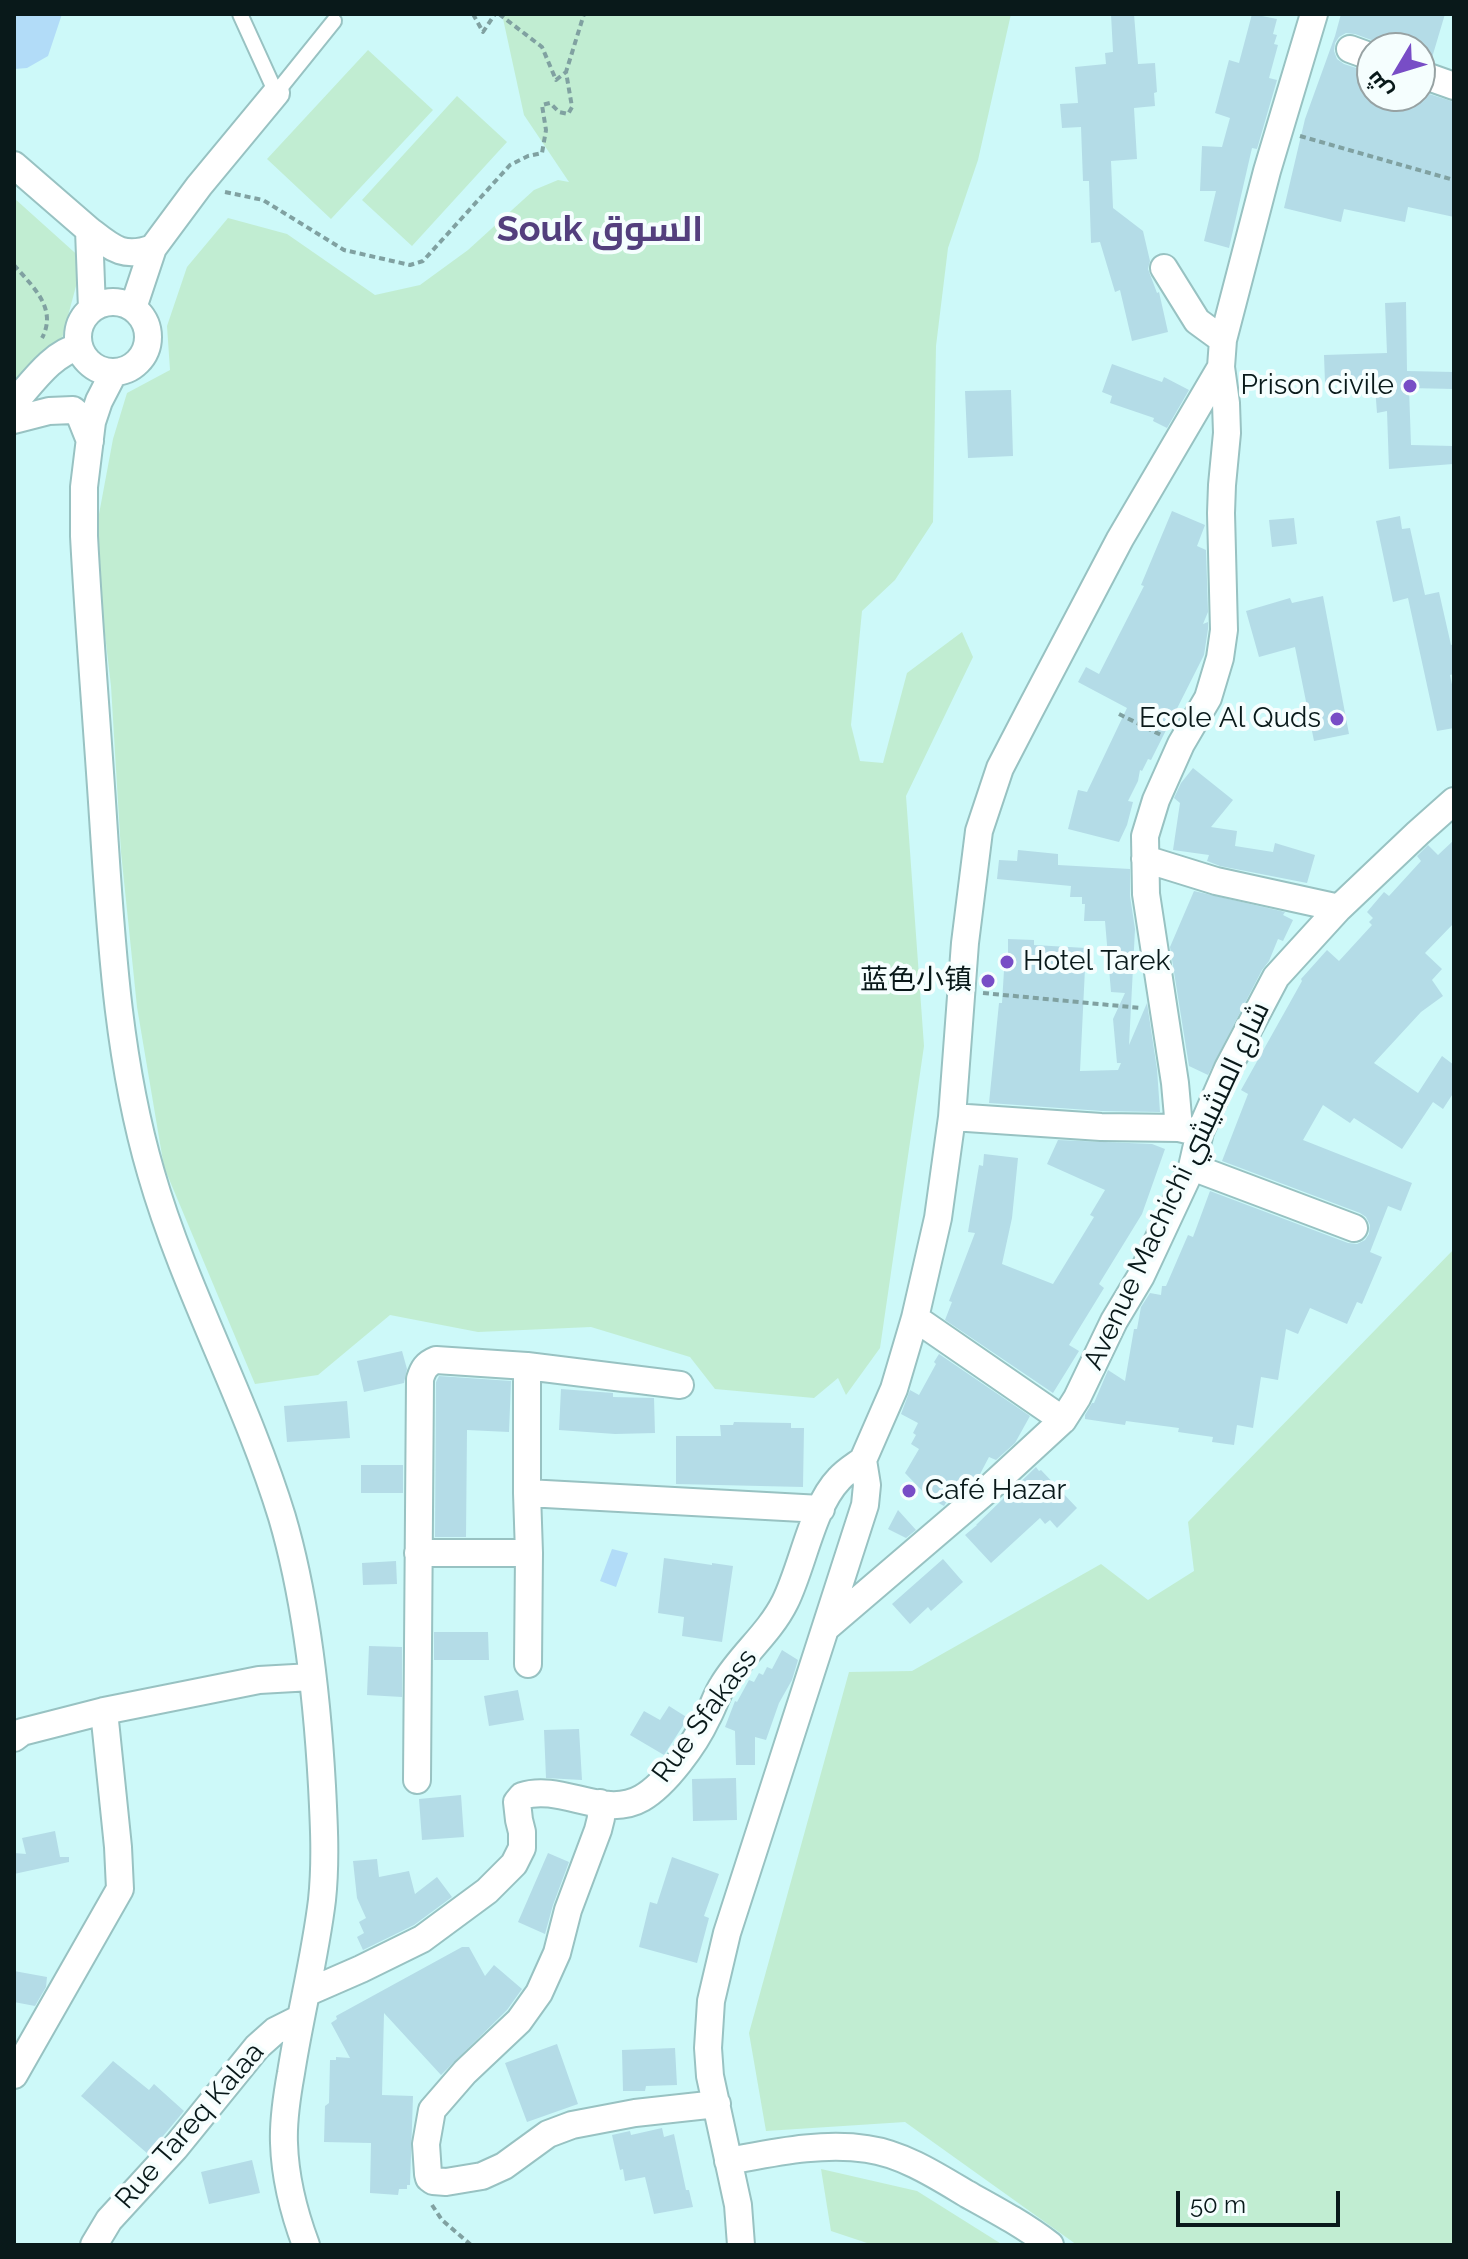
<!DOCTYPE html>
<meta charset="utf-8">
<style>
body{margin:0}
#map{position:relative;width:1468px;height:2259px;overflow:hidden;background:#cdf9f9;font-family:Raleway,Cairo,sans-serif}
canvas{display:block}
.frame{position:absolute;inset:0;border:16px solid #09191a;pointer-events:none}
.north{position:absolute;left:1356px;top:32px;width:80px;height:80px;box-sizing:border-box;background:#f5fefe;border:2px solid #97a2a3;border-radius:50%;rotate:232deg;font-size:22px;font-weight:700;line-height:32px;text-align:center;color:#09191a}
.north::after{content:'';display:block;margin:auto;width:28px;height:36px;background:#784dc6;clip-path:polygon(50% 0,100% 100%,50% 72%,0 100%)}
.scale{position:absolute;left:1176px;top:2191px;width:164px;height:36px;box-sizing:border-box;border:4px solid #09191a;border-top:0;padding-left:10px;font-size:24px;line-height:28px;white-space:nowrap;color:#09191a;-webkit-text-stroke:6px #f5fefe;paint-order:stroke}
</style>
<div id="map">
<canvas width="1468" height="2259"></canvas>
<div class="frame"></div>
<div class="north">ش</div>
<div class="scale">50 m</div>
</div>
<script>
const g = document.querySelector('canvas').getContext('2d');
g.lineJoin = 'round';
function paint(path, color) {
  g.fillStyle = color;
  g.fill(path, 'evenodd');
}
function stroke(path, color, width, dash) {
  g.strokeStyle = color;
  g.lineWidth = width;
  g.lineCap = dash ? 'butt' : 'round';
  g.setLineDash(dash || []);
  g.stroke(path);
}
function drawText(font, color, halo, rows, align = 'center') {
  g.font = font + ' Raleway,Cairo,"Noto Sans SC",sans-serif';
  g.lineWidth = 8;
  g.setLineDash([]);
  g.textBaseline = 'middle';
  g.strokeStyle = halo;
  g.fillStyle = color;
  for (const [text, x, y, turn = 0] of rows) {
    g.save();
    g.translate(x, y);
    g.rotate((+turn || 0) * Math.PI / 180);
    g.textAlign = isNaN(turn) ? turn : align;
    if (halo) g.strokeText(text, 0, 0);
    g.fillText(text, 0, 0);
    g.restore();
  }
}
const green = new Path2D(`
 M502 14H1011L978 160 948 248 936 346 933 522 895 580 862 611 851 725 860 761 883 763 907 673 962 632 973 657 906 796 924 1046 880 1348 846 1395 838 1378 814 1398 715 1389 690 1357 591 1327 478 1332 390 1315 318 1375 255 1384 164 1167 137 1007 121 852 111 686 94 541 113 439 127 393 170 370 167 326 187 267 228 218 287 234 375 295 420 285 468 250 534 190 558 180 569 182 524 115Z
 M368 50 433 110 331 219 267 159Z
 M457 96 507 142 412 246 362 200Z
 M14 198 83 260 61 342 14 385Z
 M1454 1249V2245H1077L905 2122 766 2131 749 2033 849 1672 912 1671 1101 1564 1148 1600 1194 1571 1188 1522Z
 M821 2169 917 2191 1003 2245H873L831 2231Z`);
const water = new Path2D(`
 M14 14H62L48 56 27 68 14 69Z
 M612 1549 628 1553 616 1587 600 1581Z`);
const building = new Path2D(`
 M1111 14H1134L1138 64 1155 63 1157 92 1154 93 1155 106 1134 108 1137 159 1111 161 1113 208 1143 231 1150 261 1148 269 1157 293 1159 292 1168 332 1132 341 1120 290 1115 292 1100 242 1091 243 1089 181H1083L1081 127 1062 128 1060 104 1078 103 1075 67 1106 64 1105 53 1113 52Z
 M1252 14 1277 19 1273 34 1277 35 1274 44 1278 45 1269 78 1277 80 1257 149 1252 148 1229 248 1204 241 1216 191H1200L1202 146 1222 147 1230 118 1215 113 1229 60 1239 63Z
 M1341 14H1445L1431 61 1420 58V48H1385L1377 42 1355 34 1346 33 1339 37 1335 43 1334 51 1337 59 1344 64 1372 73V96H1420V91L1454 102V217L1408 207 1405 222 1344 209 1341 222 1284 208 1305 119 1335 36Z
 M1406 302 1407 371 1454 372V389L1409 388 1411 445 1453 446V464L1389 469 1387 411 1377 413 1375 386 1325 383 1324 355 1387 353 1385 303Z
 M1112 364 1162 382 1164 377 1189 390 1167 428 1153 421 1154 418 1110 403 1112 396 1102 392Z
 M1011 390 1013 456 968 458 965 391Z
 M1172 511 1205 525 1197 546 1206 550 1208 612 1203 624 1208 622V629L1204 655 1151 760 1148 759 1142 771 1140 770 1138 781 1128 801 1133 802 1127 825 1119 842 1068 829 1078 790 1087 792 1127 708 1078 682 1086 667 1099 674 1144 586 1141 585Z
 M1400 516 1402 529 1410 528 1425 595 1439 592 1451 645 1454 644V674L1450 675 1454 694V728L1437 731 1408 598 1393 602 1376 521Z
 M1294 518 1297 544 1272 547 1269 520Z
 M1323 596 1349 734 1314 741 1295 647 1259 657 1246 611 1290 598 1292 603Z
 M1193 768 1233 800 1211 827 1237 831 1235 846 1273 852 1275 843 1315 855 1307 883 1220 866 1207 861 1209 855 1173 850 1180 803 1174 798 1181 783Z
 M1454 840V923L1425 953 1442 969 1432 980 1443 996 1421 1012 1374 1063 1418 1093 1442 1056 1454 1065V1092L1443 1109 1433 1102 1402 1149 1354 1118 1350 1123 1323 1105 1303 1140 1412 1183 1401 1211 1388 1206 1370 1252 1382 1257 1362 1304 1357 1302 1347 1324 1310 1308 1298 1334 1286 1329 1278 1380 1261 1377 1253 1428 1237 1425 1234 1445 1212 1442 1213 1437 1178 1432 1179 1428 1126 1421 1125 1425 1085 1419V1415L1092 1403H1094L1108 1370 1125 1381 1134 1329H1137L1141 1307 1150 1293 1161 1295 1162 1286H1166L1188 1235 1193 1237 1210 1191 1348 1243 1357 1244 1365 1240 1369 1234 1370 1225 1366 1217 1360 1213 1222 1161 1248 1094 1241 1090 1302 981 1301 979 1327 950 1339 961 1372 925 1369 922 1373 918 1367 912 1384 892 1389 896 1421 861 1417 856 1428 845 1438 855Z
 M1018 850 1058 854V865L1130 869V896L1135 929 1129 1045 1147 1003 1157 1069 1160 1112 1102 1111 989 1103 999 1003H1002L1005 954H1008V939L1034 940V945L1086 948 1080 1071 1118 1070 1121 1063H1117L1113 1019 1125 993 1111 992 1105 921H1084L1085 904H1082V897H1070L1071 886 997 879 999 860 1017 861Z
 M1194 891 1285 912 1283 915 1293 920 1283 941 1278 939 1269 961 1262 970 1208 1075 1189 1066 1170 947Z
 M1058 1140 1152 1144 1165 1149 1142 1214 1099 1284 1104 1288 1069 1345 1079 1351 1053 1393 945 1320 952 1302 949 1301 975 1233 968 1232 979 1165 983 1166 984 1154 1018 1158 1012 1218 1002 1264 1053 1284 1094 1217 1090 1215 1105 1190 1047 1164Z
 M402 1351 407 1369 404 1383 364 1392 357 1361Z
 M939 1354 1030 1416 1015 1443 996 1460 989 1457 979 1476 965 1488 961 1485 957 1493 953 1490 944 1506 929 1498 905 1473 919 1449 911 1444 916 1435 913 1433 918 1423 901 1414 910 1390 919 1395 936 1364 934 1362Z
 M439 1376 511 1381 509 1432 467 1430 466 1537H435L436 1382Z
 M561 1389 613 1393V1397L654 1398 655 1433 615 1434 559 1430Z
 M347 1401 350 1438 287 1442 284 1406Z
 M734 1422 791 1423V1428H804L803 1487 676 1484V1436H721L720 1425H733Z
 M361 1465H403V1493H361Z
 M1036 1467 1039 1471 1041 1470 1077 1508 1057 1528 1050 1520 1045 1524 1040 1518 991 1563 965 1535 977 1525H976Z
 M898 1510 916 1530 906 1538 888 1529Z
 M664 1558 712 1565V1563L733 1566 722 1642 682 1636 684 1617 658 1613Z
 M943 1559 963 1582 931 1611 928 1607 910 1624 892 1604Z
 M396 1561 397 1584 363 1585 362 1563Z
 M434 1632H488L489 1660H434Z
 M369 1646 402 1647V1697L367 1695Z
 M782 1650 798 1660 792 1680 779 1703 766 1740 755 1737V1765H736L735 1731 725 1727 735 1701 737 1702 749 1680 754 1682 759 1673 763 1675 767 1667 772 1669Z
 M518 1690 524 1720 489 1726 484 1696Z
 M669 1706 688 1718 664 1755 630 1735 644 1711 660 1720Z
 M579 1729 582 1780 546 1778 544 1730Z
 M736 1778 737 1820 693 1821 692 1779Z
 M461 1795 464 1837 422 1840 419 1799Z
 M55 1831 60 1857H69V1862L14 1874V1853L26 1854 22 1838Z
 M548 1853 569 1862 553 1905 545 1934 518 1922Z
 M672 1857 719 1874 704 1916 709 1918 697 1963 639 1947 650 1902 657 1904Z
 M377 1859 379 1877 409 1871 415 1894 437 1877 452 1897 414 1925 363 1950 357 1937 364 1933 359 1922 366 1918 357 1898 353 1861Z
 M462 1947H469L485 1976 494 1965 522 1989 507 2010 441 2075 384 2013 382 2095 413 2096 410 2185H407V2189H399L398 2195 370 2193 371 2143 324 2142 325 2106 329 2103 330 2060H336V2057L350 2058 331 2023 337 2019 336 2016Z
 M14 1971 47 1977 46 1987 35 2006 14 2002Z
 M557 2044 578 2104 527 2122 505 2063Z
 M675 2048 677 2085 646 2086 645 2091H623L622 2050Z
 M113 2061 149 2090 154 2084 184 2111 148 2154 81 2096Z
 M662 2128 664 2137 674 2134 686 2190H689L693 2207 654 2214 645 2177 625 2181 623 2169 620 2170 612 2135 630 2131 631 2135Z
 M252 2160 260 2193 209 2204 201 2172Z`);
const path = new Path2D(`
 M473 14 483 32 495 14
 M499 14 542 47 556 80 566 72
 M1300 136 1454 180
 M225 192 263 200 344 250 410 265 423 261 510 165 528 156 542 153 546 130 542 105 550 103 559 112 568 114 572 107 566 72 584 14
 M14 265C32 286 58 308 42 338
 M1119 714 1161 735
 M983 993 1141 1008
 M432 2205 442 2220 471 2245`);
const lane = new Path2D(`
 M240 14 276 93 334 21`);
const street = new Path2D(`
 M1350 49 1372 57
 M1420 74 1454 86
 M14 165 89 230 92 309
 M89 230C112 248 123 259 153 248
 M1164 268 1197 321 1223 340
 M78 337a35 35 0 1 1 70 0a35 35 0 1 1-70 0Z
 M133 308 153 248 199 186 276 93
 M114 372 99 401 92 422 84 487V536C89 630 97 723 103 817 111 936 117 1057 151 1173 185 1291 246 1399 282 1517 307 1602 317 1697 322 1786 324 1824 326 1862 322 1900 315 1958 300 2015 291 2073 287 2095 283 2119 284 2143 285 2177 294 2213 306 2245
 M14 403C32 383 52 353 79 347
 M14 420 49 411 73 410 80 416 90 441
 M1145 859 1216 881 1339 908
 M952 1117 1101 1127 1179 1128 1197 1132
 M1179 1128 1175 1083 1146 894 1145 836 1156 800 1181 744 1208 698 1220 658 1224 630 1221 513 1222 485 1227 433 1226 403 1221 367
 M1192 1167 1354 1228
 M915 1318 1063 1420
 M680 1385 527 1366V1493L821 1509
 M527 1493 529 1553 528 1664
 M418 1553H529
 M828 1626 987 1490 1063 1420 1077 1398 1114 1321 1141 1276 1192 1167 1200 1132 1228 1068 1276 977 1339 908 1418 833 1454 801
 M14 1738 22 1732 104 1711 259 1680 312 1677
 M417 1780 420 1379C423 1369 426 1364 436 1360L527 1366
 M600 1803 601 1818 598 1830 568 1910 557 1953 539 1993 519 2021 465 2072 432 2110 426 2144 428 2174 429 2178 433 2181 446 2182 482 2176 504 2166 548 2134 572 2125 635 2113 717 2104
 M306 1993 361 1969 422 1939 487 1891 514 1864 522 1848V1832L519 1820 517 1802 522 1796C561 1783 604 1820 642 1798 666 1784 695 1744 707 1718 713 1708 716 1695 723 1685 741 1655 769 1634 785 1602 803 1566 812 1507 839 1479 846 1471 855 1466 863 1460
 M14 2075 120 1889 118 1847 104 1711
 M728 2161C773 2153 821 2142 867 2149 903 2154 937 2176 967 2194 996 2210 1024 2225 1050 2245
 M94 2245 109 2220 175 2148 257 2047 275 2031 299 2019
 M741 2245 738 2205 710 2076 708 2048 711 2001 727 1933 865 1505 867 1485 863 1460 894 1389 915 1318 938 1218 952 1117 965 943 979 831 1000 768 1029 712 1120 539 1221 367 1223 340 1267 171 1314 14`);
const markers = [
 [1410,386,8,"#784dc6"],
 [1337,719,8,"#784dc6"],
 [1007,962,8,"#784dc6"],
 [988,981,8,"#784dc6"],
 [909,1491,8,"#784dc6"]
];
const poiNames = [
 ["Prison civile",1394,386],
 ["Ecole Al Quds",1321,719],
 ["Hotel Tarek",1023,962,"left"],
 ["蓝色小镇",972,981],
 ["Café Hazar",925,1491,"left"]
];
const streetNames = [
 ["Avenue Machichi شارع المشيشي",1177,1186,-65],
 ["Rue Sfakass",705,1716,-54],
 ["Rue Tareq Kalaa",190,2126,-49]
];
const districtNames = [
 ["Souk السوق",600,230]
];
paint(green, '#c1edd2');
paint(water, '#b2dcf8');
paint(building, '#b4dce7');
stroke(lane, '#98c2c2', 18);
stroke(street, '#98c2c2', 30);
stroke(path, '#80a1a1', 4, [6, 4]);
stroke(lane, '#fff', 14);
stroke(street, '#fff', 26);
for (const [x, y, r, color] of markers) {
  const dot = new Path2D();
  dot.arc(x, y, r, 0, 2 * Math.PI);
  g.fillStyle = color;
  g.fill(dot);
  stroke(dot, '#f5fefe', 3);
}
drawText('28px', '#09191a', '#f5fefe', poiNames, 'right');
drawText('28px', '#09191a', '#f5fefe', streetNames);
drawText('bold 36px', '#533f7d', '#f5fefe', districtNames);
</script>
